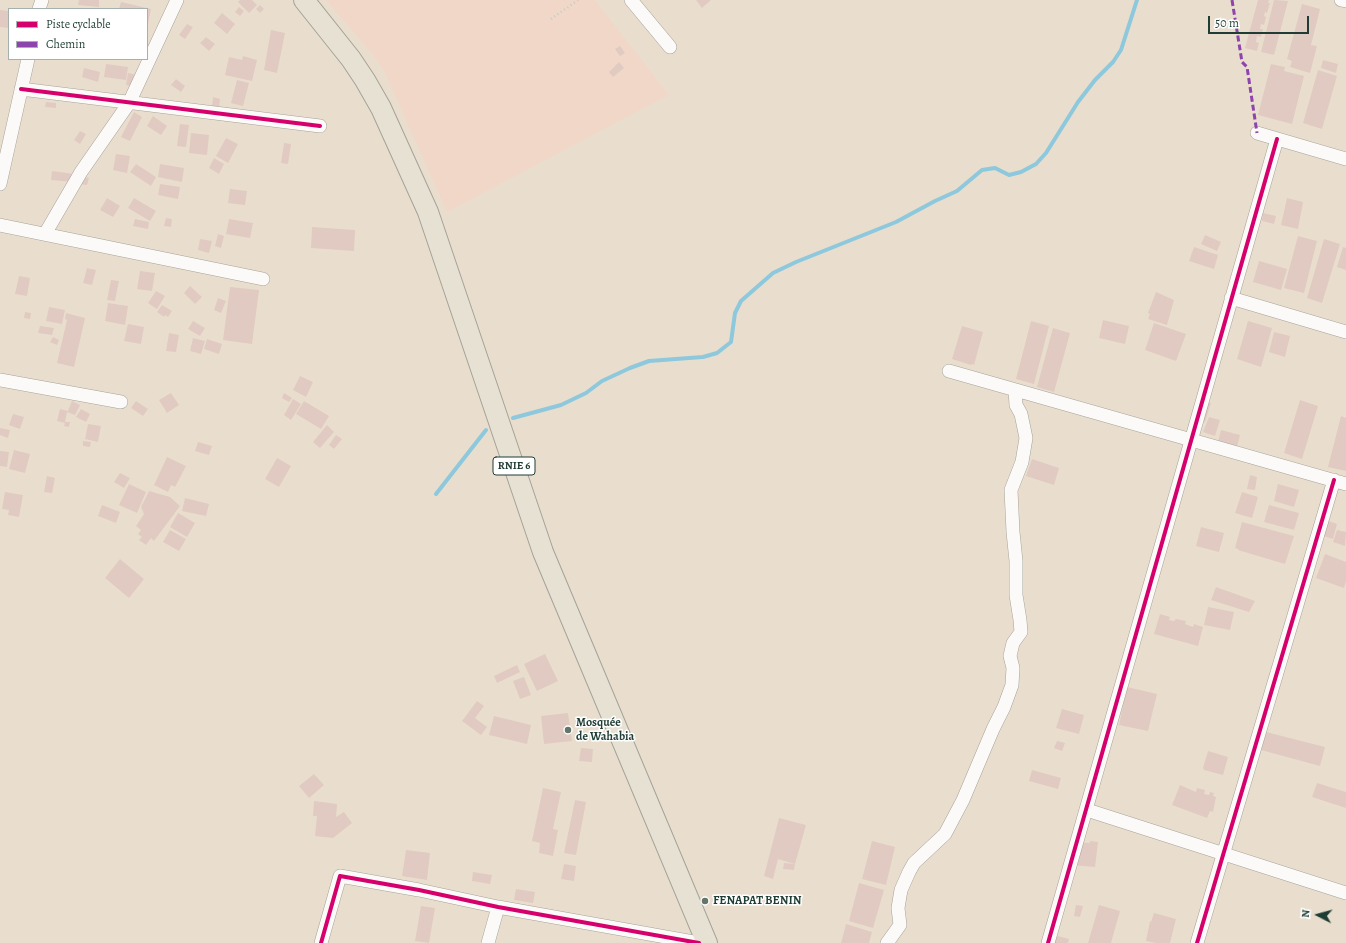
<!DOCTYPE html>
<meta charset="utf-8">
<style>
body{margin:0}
#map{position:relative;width:1346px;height:943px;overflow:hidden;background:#e9dece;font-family:Alegreya,serif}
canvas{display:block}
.legend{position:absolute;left:8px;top:8px;width:140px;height:52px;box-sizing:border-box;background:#fff;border:1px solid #a5b1ae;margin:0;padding:5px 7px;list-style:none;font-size:12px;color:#1f3d34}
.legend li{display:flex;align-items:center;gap:8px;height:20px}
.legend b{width:20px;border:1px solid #a5b1ae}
.north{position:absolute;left:1298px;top:895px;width:40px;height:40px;-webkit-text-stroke:3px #fff;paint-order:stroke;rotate:276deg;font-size:11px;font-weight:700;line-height:16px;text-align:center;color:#1f3d34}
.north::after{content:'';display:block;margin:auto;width:14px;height:18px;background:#1f3d34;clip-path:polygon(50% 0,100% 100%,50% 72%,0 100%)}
.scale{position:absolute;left:1208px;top:16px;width:101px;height:18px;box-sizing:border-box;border:2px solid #1f3d34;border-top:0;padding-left:5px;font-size:12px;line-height:14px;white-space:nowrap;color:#1f3d34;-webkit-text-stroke:3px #fff;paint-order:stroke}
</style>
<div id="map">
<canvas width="1346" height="943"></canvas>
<ul class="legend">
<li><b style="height:5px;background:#d6006c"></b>Piste cyclable</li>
<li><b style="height:5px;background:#8e44ad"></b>Chemin</li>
</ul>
<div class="north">N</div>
<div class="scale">50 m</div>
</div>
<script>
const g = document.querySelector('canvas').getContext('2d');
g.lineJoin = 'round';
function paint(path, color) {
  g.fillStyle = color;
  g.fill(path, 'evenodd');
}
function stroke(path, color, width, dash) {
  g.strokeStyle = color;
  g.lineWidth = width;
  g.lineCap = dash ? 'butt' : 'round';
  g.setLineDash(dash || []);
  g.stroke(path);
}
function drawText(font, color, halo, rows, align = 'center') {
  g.font = font + ' Alegreya,serif';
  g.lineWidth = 3;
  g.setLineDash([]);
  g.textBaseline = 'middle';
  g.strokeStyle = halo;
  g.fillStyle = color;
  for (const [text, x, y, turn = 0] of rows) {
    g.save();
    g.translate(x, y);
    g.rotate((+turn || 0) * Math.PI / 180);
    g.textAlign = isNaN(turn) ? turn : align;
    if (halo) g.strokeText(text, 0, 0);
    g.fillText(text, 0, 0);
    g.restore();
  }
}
const built = new Path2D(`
 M326 0H595L669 95 447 212 385 73 373 55Z`);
const stream = new Path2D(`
 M513 418 561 405 586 393 602 381 630 368 649 361 703 357 717 353 731 342 735 313 741 301 773 273 796 262 896 222 935 201 957 191 982 170 995 168 1009 175 1021 172 1036 164 1046 153 1078 102 1095 80 1113 62 1121 50 1137 0
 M436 494 486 430`);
const building = new Path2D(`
 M79 0H99V7L78 5Z
 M240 0H252L257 5 249 13 238 2Z
 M696 0H711L702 8Z
 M1258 0H1269L1268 3H1270L1267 13 1265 12 1264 16 1266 17 1264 25 1261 24 1260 29H1263L1261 37 1257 36 1256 42 1259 43 1257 51 1245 48Z
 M1274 0 1288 1 1274 55 1261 52Z
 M121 2 151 9 148 24H147V9H119Z
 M1302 4 1320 9 1311 45 1317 46 1310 73 1290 67 1292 61 1287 59Z
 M260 5 264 9 260 13 256 9Z
 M239 7 244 11 240 16 235 12Z
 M0 10 9 11V28L0 27Z
 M222 13 235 24 227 34 214 23Z
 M187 24 193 27 185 39 179 35Z
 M271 30 285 33 277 73 264 70Z
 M206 37 215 44 209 51 200 43Z
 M620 46 625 53 620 56 615 49Z
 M243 56 257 60 252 81 225 75 229 57 242 60Z
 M1323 60 1338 64 1336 73 1321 68Z
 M619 62 624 68 613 77 609 72Z
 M106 64 128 67 126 80 104 77Z
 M1271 64 1285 67 1284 71 1304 76 1292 124 1258 115Z
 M84 68 100 72 98 82 82 77Z
 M1318 70 1337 76 1322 129 1303 123Z
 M128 73 137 75 136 87 126 85Z
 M176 79 185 86 181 92 171 85Z
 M237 80 249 83 243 106 231 103Z
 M213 97 220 99 219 108 212 107Z
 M46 102 56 103V108L45 107Z
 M134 112 142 117 130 141 121 137Z
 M153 116 167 126 161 135 147 126Z
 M180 124 189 125 186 147 177 146Z
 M80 131 86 134 80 144 74 140Z
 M191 133 209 135 207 155 189 153Z
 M226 138 238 144 228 163 216 156Z
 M284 143 291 144 288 164 281 163Z
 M116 154 130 156 127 173 113 170Z
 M214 158 224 164 219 174 209 168Z
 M136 164 156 177 151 186 130 172Z
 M160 164 184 168 182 182 158 177Z
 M52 171 74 174V182L51 180Z
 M79 176 89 178 87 185 78 184Z
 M160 184 180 187 178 199 158 195Z
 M230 189 247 191 245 205 228 203Z
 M107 198 120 206 113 217 100 210Z
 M134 198 156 211 150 221 128 208Z
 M1287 198 1303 202 1298 229 1281 225Z
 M1263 213 1276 216 1274 224 1262 221Z
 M166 218 172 219 171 227 164 226Z
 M135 219 149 222 148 229 133 226Z
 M229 219 253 223 250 238 226 234Z
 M312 227 355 230 354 251 311 248Z
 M218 234 224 236 221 248 215 246Z
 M1205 235 1221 242 1217 251 1201 244Z
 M1298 236 1317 241 1304 293 1284 288Z
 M200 239 212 241 209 253 198 250Z
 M1324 239 1340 244 1322 303 1307 298Z
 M1194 247 1218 255 1214 269 1189 261Z
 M1343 247 1346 248V270L1337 267Z
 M1259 261 1287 269 1281 290 1253 282Z
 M87 268 96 270 92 285 83 283Z
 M140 271 155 273 152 291 137 289Z
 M19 276 30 278 27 296 15 294Z
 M111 280 119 281 115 301 107 300Z
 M190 286 202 297 195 304 184 293Z
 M230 287 259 290 252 344 223 340Z
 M156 291 165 296 157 309 148 303Z
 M1156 292 1174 300 1167 325 1148 319 1150 314 1148 313Z
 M218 298 226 301 221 313 214 310Z
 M108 303 128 306 125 325 105 321Z
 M162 305 172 311 168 317 165 315 164 317 157 312Z
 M49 307 65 310 62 324 46 321Z
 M25 312 31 313 30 319 24 318Z
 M66 313 85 318 74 367 57 363 67 320 65 319Z
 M1103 320 1129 326 1125 344 1099 338Z
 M193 321 205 328 200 336 188 329Z
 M1031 321 1049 326 1034 384 1016 379Z
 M1248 321 1272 328 1261 367 1237 359Z
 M1154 323 1186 334 1176 361 1145 350Z
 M128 324 144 327 141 344 124 341Z
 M40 326 54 328 52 335 38 333Z
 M962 326 983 332 974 365 972 364 971 365 952 359Z
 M1053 328 1070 333 1054 392 1037 387Z
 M1274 332 1290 336 1285 357 1269 352Z
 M169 333 179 335 176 352 166 351Z
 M53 337 59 340 57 345 50 342Z
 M193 338 205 341 201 354 190 351Z
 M207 339 222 344 219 354 204 349Z
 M300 376 313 382 306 397 293 390Z
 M171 393 179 405 167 413 159 400Z
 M284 393 292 398 289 402 282 398Z
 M293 399 301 404 291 420 284 415Z
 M1300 400 1318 406 1302 459 1284 453Z
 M72 401 80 405 75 415 67 412 65 422H70L69 427 64 426 65 423 57 421 60 409 68 411Z
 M136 401 148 409 143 416 131 408Z
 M304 401 329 416 321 429 296 414Z
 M1205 401 1211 403 1205 422 1200 420Z
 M81 409 90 414 86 422 76 417Z
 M13 414 24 417 20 429 9 425Z
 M1341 416 1346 418V471L1328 467Z
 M1209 417 1220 420 1215 436 1203 432Z
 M88 424 101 426 98 442 85 439Z
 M327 425 334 432 320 448 313 442Z
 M0 428 10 430 8 438 0 435Z
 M1221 430 1240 435 1237 447 1218 442Z
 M336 435 342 439 334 449 329 445Z
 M83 441 91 442 90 447 83 446Z
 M198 442 212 446 209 455 195 451Z
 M14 450 30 454 25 473 9 469Z
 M0 451 9 452 7 467 0 466Z
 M167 457 186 466 175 487 171 485 168 492 154 485Z
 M277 458 291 466 279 487 265 479Z
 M1032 459 1059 468 1054 485 1026 476Z
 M120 473 130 478 124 488 114 482Z
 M1250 475 1257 477 1255 490 1247 489Z
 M47 476 55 478 52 493 44 492Z
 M129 484 146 492 137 513 119 505Z
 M1278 484 1299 490 1294 507 1274 501Z
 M149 491 170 497 180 506 154 541 151 538 146 545 139 540 142 537 138 534 141 530 136 526 144 514 141 507Z
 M5 492 23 495 19 517 8 515 9 510 2 509Z
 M1242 492 1258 497 1252 518 1235 513Z
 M185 498 209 504 206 516 182 511Z
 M102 505 120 512 116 523 98 516Z
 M1269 505 1299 513 1294 530 1264 522Z
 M178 513 195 523 187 537 170 527Z
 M1328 521 1337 524 1333 539 1324 536Z
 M1242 522 1294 536 1285 564 1238 550V549L1235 548Z
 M1201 527 1224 533 1219 552 1196 546Z
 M170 530 186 539 179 551 163 542Z
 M1337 530 1346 532 1345 546 1333 542Z
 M1325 554 1346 562V581L1344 588 1316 578Z
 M120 559 144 579 129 598 105 578Z
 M1216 587 1255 601 1249 612 1211 600Z
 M1208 607 1234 612 1230 630 1204 625Z
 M1160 614 1170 617 1169 620 1174 621 1176 619 1186 621 1185 624 1193 627 1194 624 1203 627 1198 646 1154 634Z
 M545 654 558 681 537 691 524 664Z
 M517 665 520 672 497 683 494 676Z
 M524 677 531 695 520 699 513 681Z
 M1127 687 1157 694 1148 731 1119 725Z
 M477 701 484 706 475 718 487 727 481 735 462 721Z
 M1062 709 1084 715 1079 734 1056 728Z
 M568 713 572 741 544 744 541 716Z
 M494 716 531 725 527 744 489 735Z
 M1266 732 1325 747 1320 766 1261 750Z
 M1057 741 1065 743 1062 751 1054 748Z
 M581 748 593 749 592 762 579 761Z
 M1208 751 1228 757 1223 775 1204 770 1203 768Z
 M1032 770 1061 778 1058 789 1029 781Z
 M314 774 324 785 309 798 299 786Z
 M1317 783 1346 792V808L1312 797Z
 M1180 785 1196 792 1197 788 1205 790 1204 794 1209 795 1210 792 1214 793 1213 796 1216 797 1213 812 1210 811 1207 818 1172 805Z
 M543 788 561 792 553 829 558 830 553 856 539 853 540 843 532 841Z
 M575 800 586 802 576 855 564 853Z
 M314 801 337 804 336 817 344 812 352 823 333 838 315 836 317 816H313Z
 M779 818 806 825 795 864 778 859 773 879 764 876Z
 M872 841 895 847 886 885 862 879Z
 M1090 841 1098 842 1095 867 1072 865 1076 842 1090 843Z
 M406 850 430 853 427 880 402 876Z
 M784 863 795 864 794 870 783 869Z
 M564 864 576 866 574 881 561 879Z
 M473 872 492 875 490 884 472 881Z
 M859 883 884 890 873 928 849 921Z
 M516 889 535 892 533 903 514 900Z
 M1076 905 1083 906 1080 917 1074 916Z
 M1099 905 1120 911 1111 943H1088Z
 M421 906 435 908 429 943 415 941Z
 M1154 913 1176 919 1170 943H1156L1146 941 1150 921 1151 922Z
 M846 924 872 932 869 943H841Z
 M1054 935 1069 939 1068 943H1052Z`);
const path = new Path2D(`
 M551 19 578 0`);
const minor = new Path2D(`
 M631 0 670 47
 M1341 0 1346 1
 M39 9 42 0
 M21 89 320 126
 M1257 133 1346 159
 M0 184 28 59
 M0 225 263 279
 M45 234 81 172 129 103 177 0
 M1231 298 1346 332
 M949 371 1346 484
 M0 380 121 402
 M1087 810 1346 893
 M321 943 340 876 419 890 498 907 699 943
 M488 943 498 907
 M887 943 900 925 898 908 901 890 909 872 914 863 945 834 963 800 993 729 1004 707 1012 685 1013 668 1010 656 1013 643 1021 632 1020 620 1016 595V561L1013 532 1011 490 1022 462 1026 438 1021 414 1016 405 1015 390
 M1048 943 1277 139
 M1197 943 1334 480`);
const primary = new Path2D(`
 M304 0 351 59 365 80 381 108 428 212 543 552 707 943`);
const quiet = new Path2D(`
 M1232 0 1242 62 1247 67 1257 133`);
const cycleway = new Path2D(`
 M21 89 320 126
 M321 943 340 876 419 890 498 907 699 943
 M1048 943 1277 139
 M1197 943 1334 480`);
const markers = [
 [568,730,4,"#66756a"],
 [705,901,4,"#66756a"]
];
const shields = [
 [514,466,42]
];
const shieldNames = [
 ["RNIE 6",514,466]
];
const poiNames = [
 ["Mosquée",576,723],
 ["de Wahabia",576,737],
 ["FENAPAT BENIN",713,901]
];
paint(built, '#f0d7c8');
stroke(stream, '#8dc8dd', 4);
paint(building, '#e1cac1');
stroke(minor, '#a5a298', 14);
stroke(primary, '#a5a298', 22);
stroke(path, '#cacac6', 2.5, [1, 3]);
stroke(minor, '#fcfaf8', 13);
stroke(primary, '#e6e1d3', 20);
stroke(quiet, '#8e44ad', 3, [6, 3]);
stroke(cycleway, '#d6006c', 4);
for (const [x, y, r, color] of markers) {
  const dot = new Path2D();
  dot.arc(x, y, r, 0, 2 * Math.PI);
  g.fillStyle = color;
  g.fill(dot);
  stroke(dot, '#fff', 1.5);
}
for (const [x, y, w] of shields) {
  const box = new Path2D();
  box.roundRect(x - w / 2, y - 9, w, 18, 3);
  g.fillStyle = '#fff';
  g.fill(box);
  stroke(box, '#1f3d34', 1);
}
drawText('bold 11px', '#1f3d34', null, shieldNames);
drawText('bold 12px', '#1f3d34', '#fff', poiNames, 'left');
</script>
